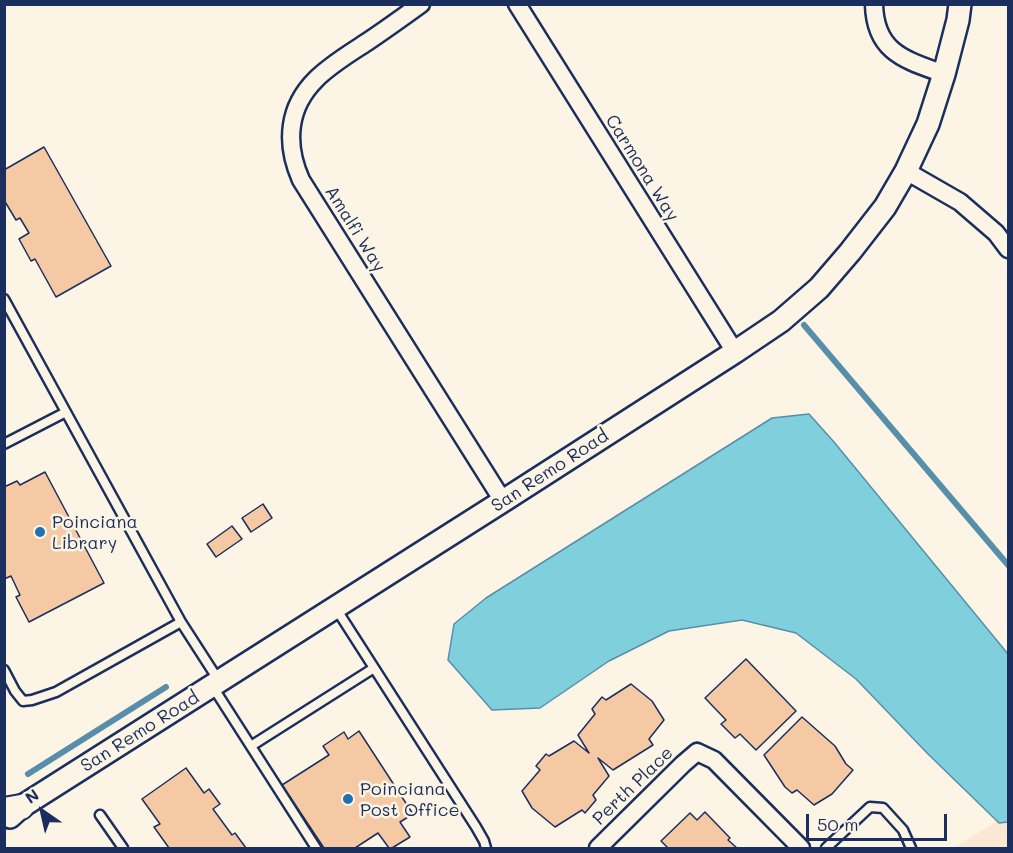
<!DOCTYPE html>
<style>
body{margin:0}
#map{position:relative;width:1013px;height:853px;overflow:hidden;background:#fcf5e5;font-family:Mali,sans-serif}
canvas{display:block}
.frame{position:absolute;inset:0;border:6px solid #1b2f5e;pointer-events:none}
.north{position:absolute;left:12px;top:781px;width:60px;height:60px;-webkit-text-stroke:4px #fcf5e5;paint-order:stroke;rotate:326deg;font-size:16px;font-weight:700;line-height:24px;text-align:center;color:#1b2f5e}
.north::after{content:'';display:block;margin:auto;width:21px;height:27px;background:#1b2f5e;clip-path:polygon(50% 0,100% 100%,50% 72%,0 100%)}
.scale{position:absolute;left:806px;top:814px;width:141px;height:27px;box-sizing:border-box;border:3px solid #1b2f5e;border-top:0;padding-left:8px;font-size:18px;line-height:21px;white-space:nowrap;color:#1b2f5e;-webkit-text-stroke:4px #fcf5e5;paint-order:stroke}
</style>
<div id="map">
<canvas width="1013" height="853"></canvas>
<div class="frame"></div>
<div class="north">N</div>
<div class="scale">50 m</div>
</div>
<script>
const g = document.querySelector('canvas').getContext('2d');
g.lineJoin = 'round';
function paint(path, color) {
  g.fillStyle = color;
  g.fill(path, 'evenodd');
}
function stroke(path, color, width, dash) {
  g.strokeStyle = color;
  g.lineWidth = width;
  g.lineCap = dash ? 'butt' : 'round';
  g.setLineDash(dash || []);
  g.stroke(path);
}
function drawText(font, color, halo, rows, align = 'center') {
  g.font = font + ' Mali,sans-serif';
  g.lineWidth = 5;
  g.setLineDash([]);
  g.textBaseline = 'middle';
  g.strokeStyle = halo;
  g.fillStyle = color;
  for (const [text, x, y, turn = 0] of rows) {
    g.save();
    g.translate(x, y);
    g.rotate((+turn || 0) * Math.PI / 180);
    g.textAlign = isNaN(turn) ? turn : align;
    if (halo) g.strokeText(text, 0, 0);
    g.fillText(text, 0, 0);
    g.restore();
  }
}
const built = new Path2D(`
 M997 821 999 823 1008 822V848H954Z`);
const water = new Path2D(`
 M809 414 834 442 1008 654V822L999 823 997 821 927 753 856 679 796 633 742 620 669 631 609 661 540 708 492 710 448 660 454 624 486 598 772 418Z`);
const stream = new Path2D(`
 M804 325 1008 565
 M28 774 166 687`);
const building = new Path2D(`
 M44 147 111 266 56 297 35 259 31 261 19 239 29 233 20 218 16 220 4 200V170Z
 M45 472 104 583 29 622 16 597 20 595 11 576 4 579V487L17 481 20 485Z
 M263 504 272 518 251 532 242 518Z
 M232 526 242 539 216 557 207 544Z
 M746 659 796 711 756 750 740 734 735 738 721 724 726 720 705 698Z
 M631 684 652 701 664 720 649 739 653 745 613 770 598 758 609 776 593 795 596 800 585 813 582 810 555 827 532 808 522 791 540 770 536 766 546 754 549 756 574 741 589 753 578 735 595 714 592 709 602 697 606 700Z
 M802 717 835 746 846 764 853 770 832 794 814 805 797 790 792 793 785 787 764 755Z
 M359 731 413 814 400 822 410 837 392 848H389L378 833 355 848H324L282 785 329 755 323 746 344 732 348 739Z
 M186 768 204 793 209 789 220 804 213 809 232 835 235 833 246 848H169L154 827 160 824 142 799Z
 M705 812 730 838 728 840 737 848H668L661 841 690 813 697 820Z`);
const service = new Path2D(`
 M4 299 181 622 219 681
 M4 444 66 412
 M335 607 476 827 484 841 486 848
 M4 670 15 691 23 701 32 700 56 692 181 622
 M213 687 316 848
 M251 746 374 668
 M100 815 123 848
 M826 848 870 807 883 808 903 830 911 848`);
const minor = new Path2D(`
 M421 4C403 17 385 30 367 42 335 63 298 83 292 125 289 145 293 162 301 180L503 501
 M517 4 735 352
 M874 4C875 53 906 60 944 74
 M906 171 960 202 996 233 1008 249
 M598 848 683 764 697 752 714 760 801 848`);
const tertiary = new Path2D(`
 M10 817 21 807 503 501 735 352 781 321 819 288 850 252 885 207 906 171 928 124 944 74 958 20 960 4`);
const secondary = new Path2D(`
 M4 810 21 807`);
const markers = [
 [40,532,6,"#1f6fb2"],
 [348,799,6,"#1f6fb2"]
];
const streetNames = [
 ["Carmona Way",642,168,58],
 ["Amalfi Way",355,229,58],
 ["San Remo Road",550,471,-33],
 ["San Remo Road",140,732,-32],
 ["Perth Place",633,786,-44]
];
const poiNames = [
 ["Poinciana",52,522],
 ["Library",52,543],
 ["Poinciana",360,789],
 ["Post Office",360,810]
];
paint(built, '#fae8d2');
paint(water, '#7fcfdc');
stroke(water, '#578faa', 1.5);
stroke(stream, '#578faa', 6);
paint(building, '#f6c9a5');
stroke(building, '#1b2f5e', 1.5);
stroke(service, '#1b2f5e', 13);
stroke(minor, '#1b2f5e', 21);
stroke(tertiary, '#1b2f5e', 26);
stroke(secondary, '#1b2f5e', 28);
stroke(service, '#fcf5e5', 8);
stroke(minor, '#fcf5e5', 16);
stroke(tertiary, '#fcf5e5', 21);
stroke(secondary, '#fcf5e5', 24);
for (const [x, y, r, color] of markers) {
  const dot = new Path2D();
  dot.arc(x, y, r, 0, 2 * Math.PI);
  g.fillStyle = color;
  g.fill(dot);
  stroke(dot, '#fcf5e5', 2);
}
drawText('18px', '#1b2f5e', '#fcf5e5', streetNames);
drawText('18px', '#1b2f5e', '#fcf5e5', poiNames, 'left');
</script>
